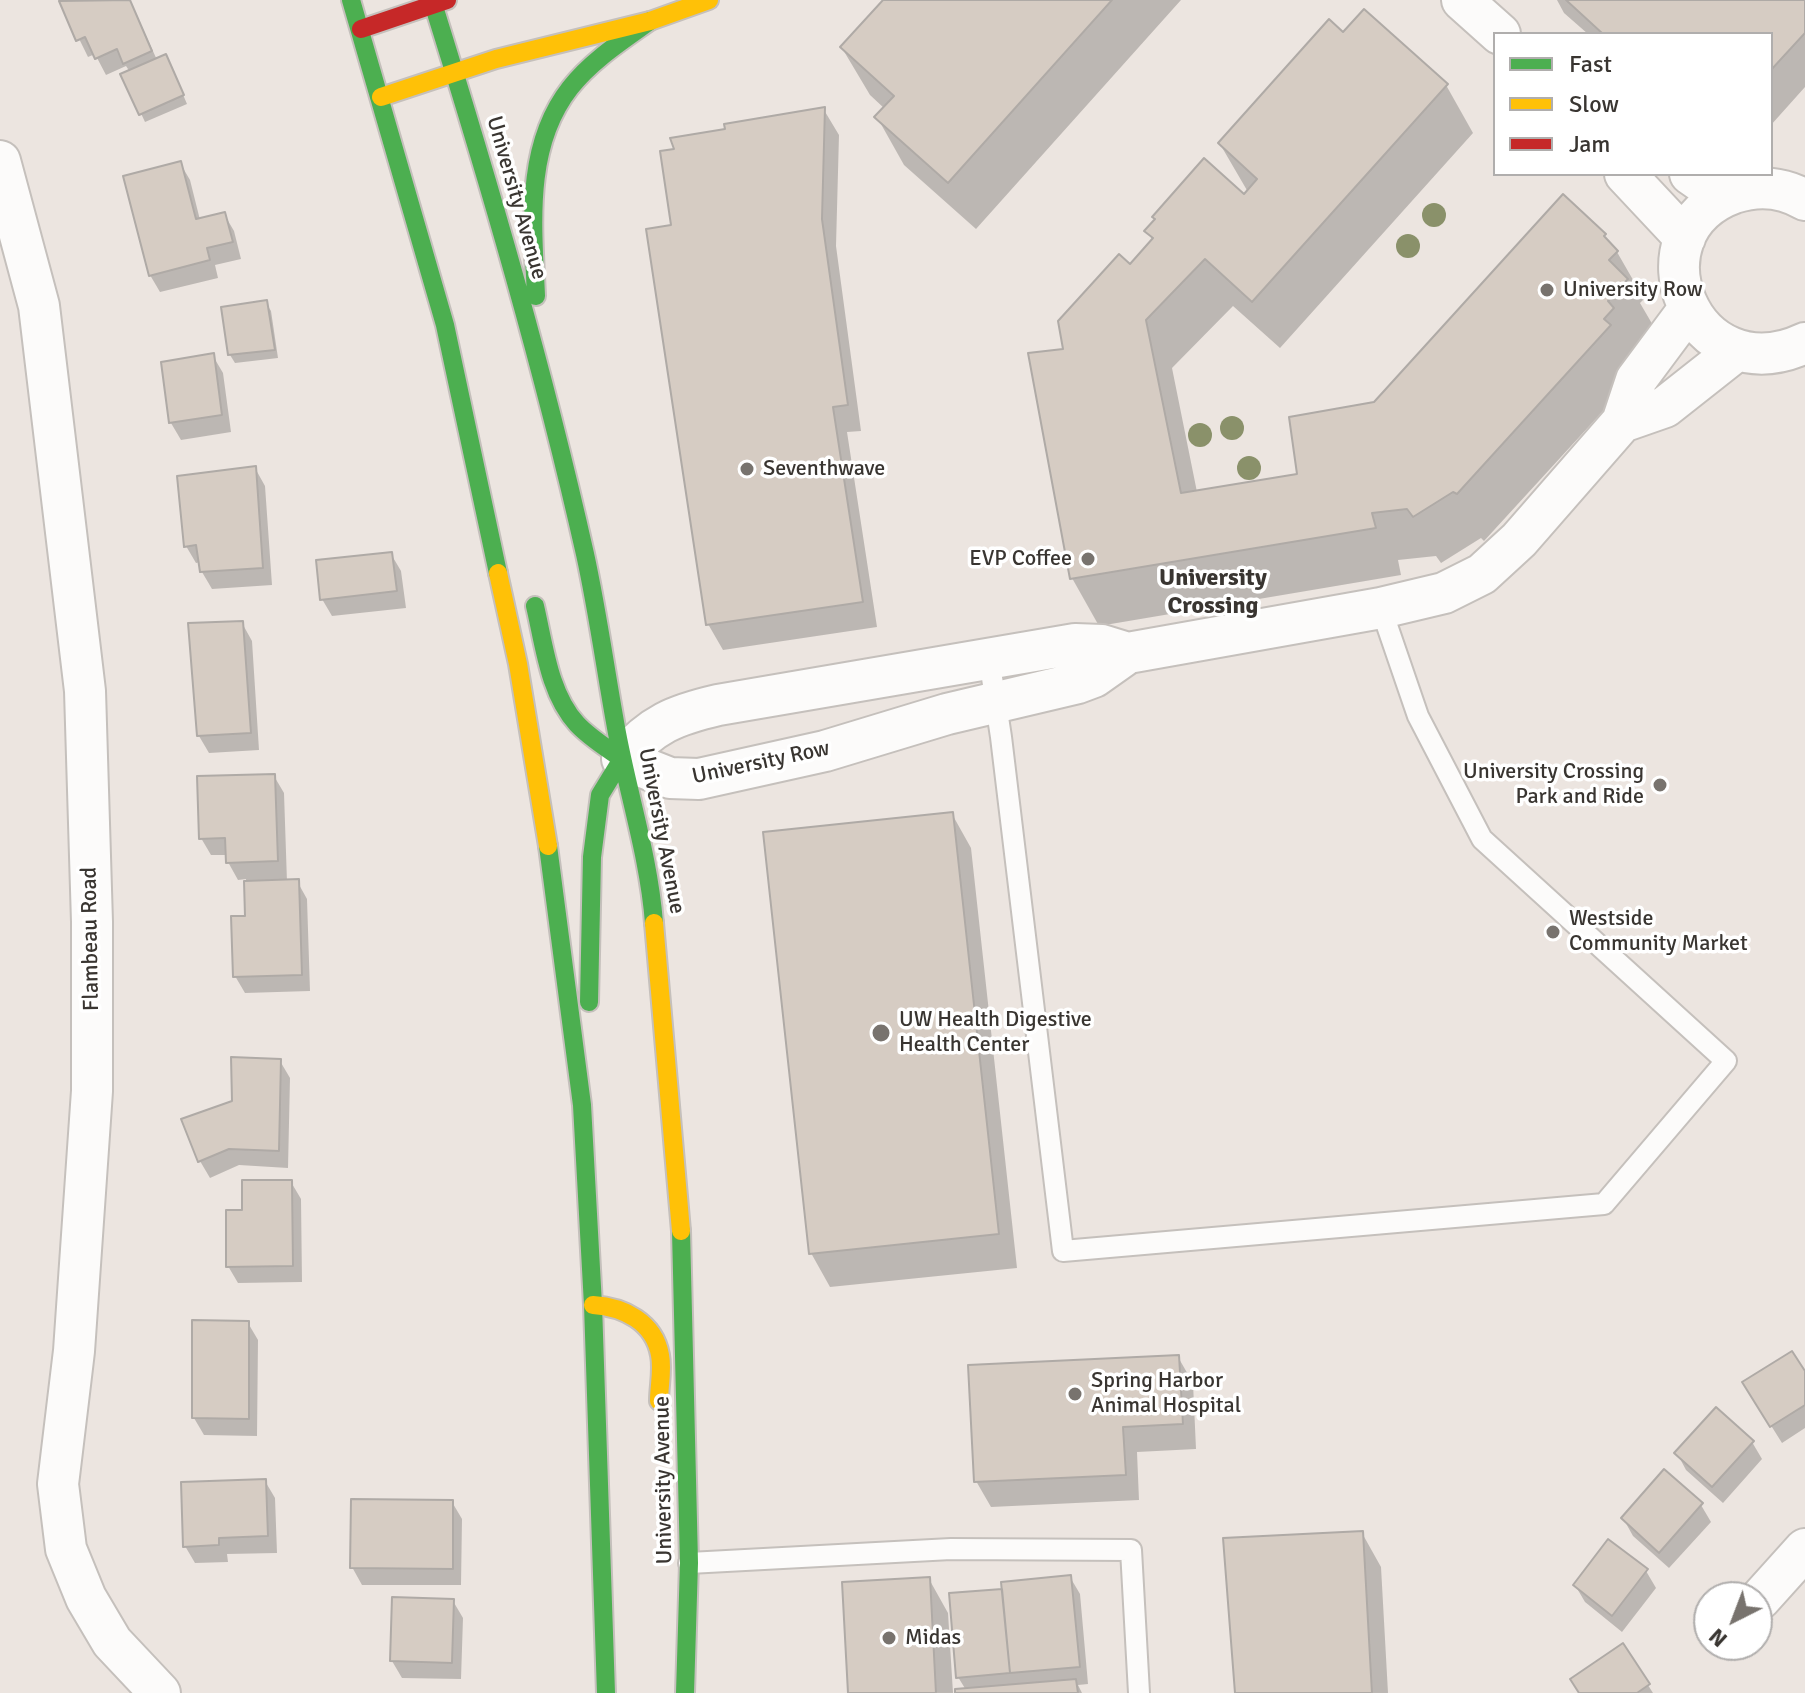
<!DOCTYPE html>
<style>
body{margin:0}
#map{position:relative;width:1805px;height:1693px;overflow:hidden;background:#ece5e0;font-family:Signika,sans-serif}
canvas{display:block}
.legend{position:absolute;left:1493px;top:32px;width:280px;height:144px;box-sizing:border-box;background:#fff;border:2px solid #b0aead;margin:0;padding:10px 14px;list-style:none;font-size:24px;color:#393531}
.legend li{display:flex;align-items:center;gap:16px;height:40px}
.legend b{width:40px;border:2px solid #b0aead}
.north{position:absolute;left:1693px;top:1581px;width:80px;height:80px;box-sizing:border-box;background:#fff;border:2px solid #b0aead;border-radius:50%;rotate:222deg;font-size:22px;font-weight:700;line-height:32px;text-align:center;color:#393531}
.north::after{content:'';display:block;margin:auto;width:28px;height:36px;background:#78736e;clip-path:polygon(50% 0,100% 100%,50% 72%,0 100%)}
</style>
<div id="map">
<canvas width="1805" height="1693"></canvas>
<ul class="legend">
<li><b style="height:10px;background:#4caf50"></b>Fast</li>
<li><b style="height:10px;background:#ffc107"></b>Slow</li>
<li><b style="height:10px;background:#c62828"></b>Jam</li>
</ul>
<div class="north">N</div>
</div>
<script>
const g = document.querySelector('canvas').getContext('2d');
g.lineJoin = 'round';
function paint(path, color) {
  g.fillStyle = color;
  g.fill(path, 'evenodd');
}
function stroke(path, color, width, dash) {
  g.strokeStyle = color;
  g.lineWidth = width;
  g.lineCap = dash ? 'butt' : 'round';
  g.setLineDash(dash || []);
  g.stroke(path);
}
function drawText(font, color, halo, rows, align = 'center') {
  g.font = font + ' Signika,sans-serif';
  g.lineWidth = 7;
  g.setLineDash([]);
  g.textBaseline = 'middle';
  g.strokeStyle = halo;
  g.fillStyle = color;
  for (const [text, x, y, turn = 0] of rows) {
    g.save();
    g.translate(x, y);
    g.rotate((+turn || 0) * Math.PI / 180);
    g.textAlign = isNaN(turn) ? turn : align;
    if (halo) g.strokeText(text, 0, 0);
    g.fillText(text, 0, 0);
    g.restore();
  }
}
const shadow = new Path2D(`
 M65 0H130L157 60 170 64 187 104 145 122 123 75 130 72 126 66 106 75 95 54 88 57 61 2Z
 M885 0H1181L976 229 904 165 877 117 885 109 870 95 842 48Z
 M1557 0H1805V87L1771 125V34H1588L1564 13Z
 M1344 35 1446 85 1473 133 1280 348 1233 306 1172 368 1197 492 1299 476 1375 404 1604 236 1617 252 1644 299 1640 303 1654 327 1637 374 1484 541 1481 538 1441 563 1436 556 1398 560 1401 575 1099 626 1072 578 1065 351 1130 267 1153 241 1147 231 1244 197 1248 192 1220 144Z
 M824 110 839 135 836 246 861 431 847 432 877 627 723 650 708 624 673 227Z
 M180 163 190 180 200 220 224 214 234 231 241 259 215 265 218 278 160 292 150 275Z
 M266 303 271 311 278 358 235 363 230 355 224 309Z
 M213 356 223 373 231 432 181 440 171 423 163 364Z
 M255 468 265 486 272 585 212 589 202 572 201 562 196 563 186 546Z
 M391 554 401 571 406 608 332 616 322 599Z
 M242 623 252 641 259 750 209 753 199 736Z
 M274 776 284 793 287 882 297 881 307 899 310 991 245 993 235 976 247 918 246 879 238 880 228 862 227 855H211L201 838Z
 M952 814 971 848 1017 1268 830 1287 811 1253Z
 M280 1061 290 1078 288 1168 239 1165 210 1178 200 1161 234 1103Z
 M291 1182 301 1199 302 1282 238 1283 228 1266 244 1212Z
 M248 1323 258 1340 257 1436 204 1435 194 1418Z
 M1178 1357 1193 1383 1196 1449 1137 1452 1139 1500 991 1507 976 1481Z
 M1805 1375V1428L1782 1443 1755 1400Z
 M1752 1442 1762 1459 1723 1503 1686 1470 1677 1453Z
 M265 1481 275 1498 277 1553 227 1554 228 1562 195 1563 185 1546Z
 M452 1502 462 1519 461 1585H362L352 1567Z
 M1701 1505 1711 1522 1669 1568 1633 1536 1623 1518Z
 M1362 1533 1381 1567 1388 1693H1237Z
 M1646 1571 1656 1588 1622 1632 1585 1602 1575 1585Z
 M1070 1577 1080 1594 1088 1684 1078 1685 1082 1693H957L966 1690 958 1677Z
 M929 1579 948 1613 953 1693H850Z
 M453 1601 463 1618 461 1679 402 1678 392 1661Z
 M1623 1646 1653 1693H1580Z`);
const building = new Path2D(`
 M130 0 152 51 123 64 117 49 95 59 85 37 76 41 59 1Z
 M883 0H1112L948 183 874 117 894 96 840 47Z
 M1566 0H1805V33L1771 70V34H1603Z
 M1364 9 1448 84 1252 302 1205 259 1146 320 1181 493 1297 474 1289 417 1374 402 1563 194 1606 234 1604 236 1618 251 1609 260 1628 279 1608 301 1614 308 1604 319 1611 325 1457 494 1453 492 1413 517 1407 509 1372 513 1376 528 1070 579 1028 353 1063 349 1058 321 1119 254 1130 264 1153 238 1144 231 1155 219 1152 217 1204 158 1244 194 1257 179 1218 143 1329 19 1343 32Z
 M166 54 184 95 139 115 120 74Z
 M825 107 822 219 848 405 833 407 863 602 706 625 646 229 671 225 660 151 674 149 670 138 725 129 724 124Z
 M181 161 196 219 225 212 233 242 207 248 210 260 149 276 123 176Z
 M267 300 275 350 228 355 221 307Z
 M214 353 222 415 169 423 161 362Z
 M256 466 263 568 200 572 196 545 184 547 177 476Z
 M392 552 397 591 320 600 316 560Z
 M243 621 251 733 197 736 188 623Z
 M275 774 278 861 226 863 225 838 199 839 197 776Z
 M953 812 999 1234 809 1254 763 832Z
 M299 879 302 975 233 977 231 916H245L244 881Z
 M231 1057 281 1059 279 1151 229 1149 198 1162 181 1119 232 1101Z
 M242 1180H292L293 1266 226 1267V1210H242Z
 M192 1320 249 1321V1419L192 1418Z
 M1792 1351 1805 1371V1405L1770 1427 1742 1382Z
 M1179 1355 1183 1424 1123 1427 1126 1475 974 1482 968 1365Z
 M1716 1407 1754 1441 1712 1487 1674 1453Z
 M1664 1469 1703 1503 1659 1553 1621 1518Z
 M266 1479 268 1536 219 1538V1545L183 1547 181 1482Z
 M351 1499 453 1500V1569L350 1568Z
 M1363 1531 1372 1693H1235L1223 1538Z
 M1608 1539 1648 1569 1612 1616 1573 1585Z
 M1071 1575 1080 1667 1010 1673 1001 1582Z
 M930 1577 936 1693H848L842 1582Z
 M1002 1589 1010 1673 956 1678 949 1593Z
 M392 1597 454 1599 452 1663 390 1661Z
 M1623 1643 1650 1684 1637 1693H1579L1570 1679Z
 M1076 1679 1078 1693H955V1689Z`);
const lane = new Path2D(`
 M989 658 1001 737 1063 1251 1604 1204 1726 1061 1482 839 1418 716 1381 608
 M689 1563 951 1549 1131 1550 1139 1693`);
const street = new Path2D(`
 M1462 0 1500 34
 M0 161 39 306 85 691 92 922V1091L74 1351 58 1484 66 1549 86 1598 112 1642 160 1693
 M1625 174 1685 238
 M1690 174 1723 197
 M1805 200C1783 187 1758 185 1734 193 1626 232 1692 396 1805 343
 M1622 422 1665 407 1736 351
 M1128 653 1102 645 1075 644 718 705C675 715 652 724 622 759L670 778 699 779 825 751 947 714 1078 683 1094 677 1128 653 1381 608 1444 593 1482 574 1519 540 1622 422 1636 380 1688 310
 M1760 1599 1805 1549`);
const fast = new Path2D(`
 M351 0 445 325 498 573
 M432 0C489 183 543 367 585 554 598 613 606 674 617 733 629 797 649 858 654 923
 M536 296C533 226 524 147 570 88 591 61 622 41 650 21
 M535 606C544 644 549 694 577 724 590 738 607 748 622 759
 M548 846 582 1105 593 1305 606 1693
 M589 1002 592 857 600 795 622 759
 M681 1231 689 1563 685 1693`);
const slow = new Path2D(`
 M381 97 496 59 650 21 709 0
 M498 573 518 664 548 846
 M654 923 681 1231
 M593 1305C624 1307 654 1322 660 1355 663 1370 659 1386 659 1401`);
const jam = new Path2D(`
 M361 29 447 0`);
const trees = [
 [1434,215],
 [1408,246],
 [1232,428],
 [1200,435],
 [1249,468]
];
const markers = [
 [1547,290,8,"#78736e"],
 [747,469,8,"#78736e"],
 [1088,559,8,"#78736e"],
 [1660,785,8,"#78736e"],
 [1553,932,8,"#78736e"],
 [881,1033,10,"#78736e"],
 [1075,1394,8,"#78736e"],
 [889,1638,8,"#78736e"]
];
const streetNames = [
 ["University Avenue",516,198,74],
 ["University Row",761,763,-12],
 ["University Avenue",661,831,79],
 ["Flambeau Road",91,939,-91],
 ["University Avenue",664,1480,-91]
];
const poiNames = [
 ["University Row",1563,290],
 ["Seventhwave",763,469],
 ["EVP Coffee",1072,559,"right"],
 ["University Crossing",1644,772,"right"],
 ["Park and Ride",1644,797,"right"],
 ["Westside",1569,919],
 ["Community Market",1569,944],
 ["UW Health Digestive",899,1020],
 ["Health Center",899,1045],
 ["Spring Harbor",1091,1381],
 ["Animal Hospital",1091,1406],
 ["Midas",905,1638]
];
const neighbourhoodNames = [
 ["University",1213,579],
 ["Crossing",1213,607]
];
paint(shadow, '#0003');
paint(building, '#d6ccc3');
stroke(building, '#afaaa6', 2);
stroke(lane, '#c5c0bc', 24);
stroke(street, '#c5c0bc', 44);
stroke(fast, '#c5c0bc', 22);
stroke(slow, '#c5c0bc', 22);
stroke(jam, '#c5c0bc', 22);
stroke(lane, '#fcfbfa', 20);
stroke(street, '#fcfbfa', 40);
stroke(fast, '#4caf50', 18);
stroke(slow, '#ffc107', 18);
stroke(jam, '#c62828', 18);
g.fillStyle = '#8a916a';
for (const [x, y] of trees) {
  g.beginPath();
  g.arc(x, y, 12, 0, 2 * Math.PI);
  g.fill();
}
for (const [x, y, r, color] of markers) {
  const dot = new Path2D();
  dot.arc(x, y, r, 0, 2 * Math.PI);
  g.fillStyle = color;
  g.fill(dot);
  stroke(dot, '#fff', 3);
}
drawText('22px', '#393531', '#fff', streetNames);
drawText('22px', '#393531', '#fff', poiNames, 'left');
drawText('bold 24px', '#393531', '#fff', neighbourhoodNames);
</script>
